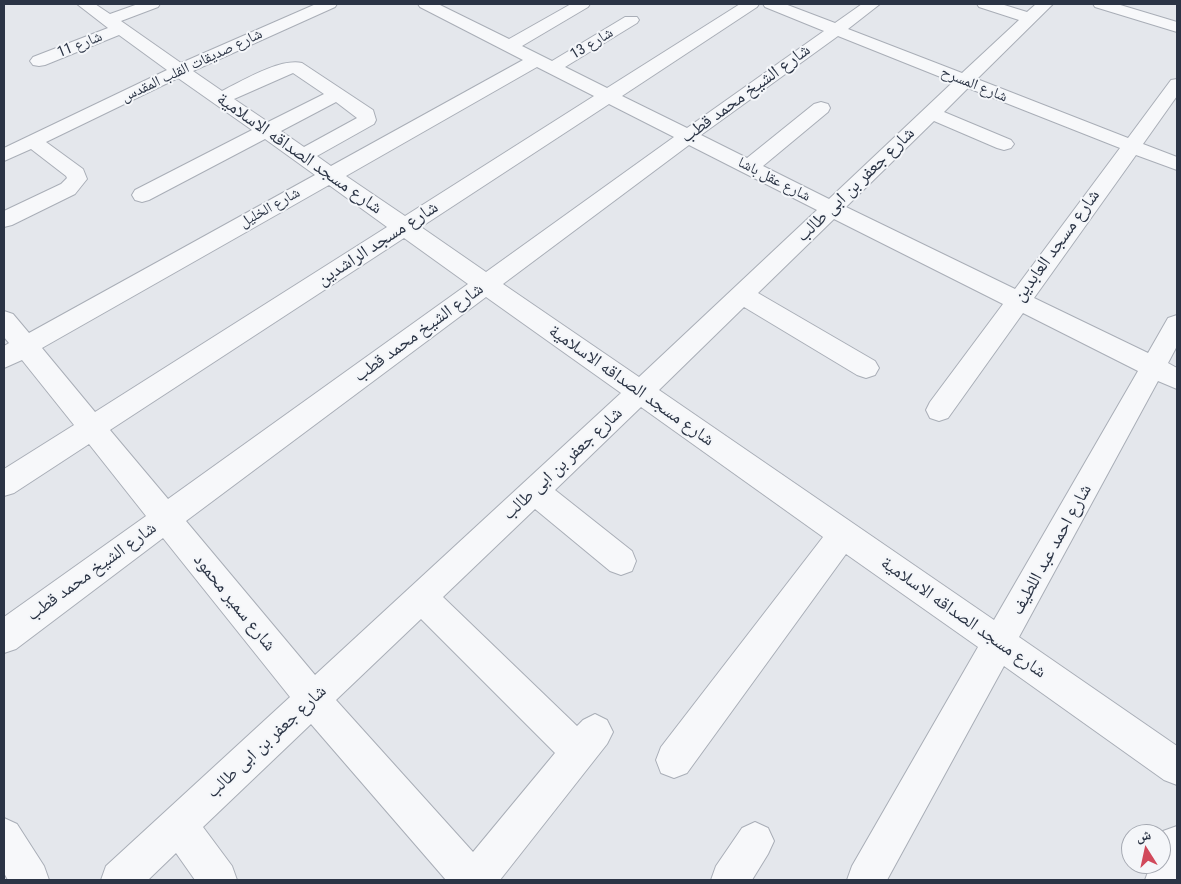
<!DOCTYPE html>
<meta charset="utf-8">
<style>
body{margin:0}
#map{position:relative;width:1181px;height:884px;overflow:hidden;background:#e4e7ec;font-family:"Roboto Condensed","Noto Naskh Arabic",sans-serif}
canvas{display:block}
.frame{position:absolute;inset:0;border:5px solid #2b3445;pointer-events:none}
.north{position:absolute;left:1121px;top:824px;width:50px;height:50px;box-sizing:border-box;background:#f4f6f9;border:1px solid #a4a8b1;border-radius:50%;rotate:350deg;font-size:14px;font-weight:700;line-height:20px;text-align:center;color:#2b3445}
.north::after{content:'';display:block;margin:auto;width:18px;height:22px;background:#d1495b;clip-path:polygon(50% 0,100% 100%,50% 72%,0 100%)}
</style>
<div id="map">
<canvas width="1181" height="884"></canvas>
<div class="frame"></div>
<div class="north">ش</div>
</div>
<script>
const g = document.querySelector('canvas').getContext('2d');
g.lineJoin = 'round';
function stroke(path, color, width, dash) {
  g.strokeStyle = color;
  g.lineWidth = width;
  g.lineCap = dash ? 'butt' : 'round';
  g.setLineDash(dash || []);
  g.stroke(path);
}
function paint(path, color) {
  g.fillStyle = color;
  g.fill(path, 'evenodd');
}
function drawText(font, color, halo, rows, align = 'center') {
  g.font = font + ' "Roboto Condensed","Noto Naskh Arabic",sans-serif';
  g.lineWidth = 4;
  g.setLineDash([]);
  g.textBaseline = 'middle';
  g.strokeStyle = halo;
  g.fillStyle = color;
  for (const [text, x, y, turn = 0] of rows) {
    g.save();
    g.translate(x, y);
    g.rotate((+turn || 0) * Math.PI / 180);
    g.textAlign = isNaN(turn) ? turn : align;
    if (halo) g.strokeText(text, 0, 0);
    g.fillText(text, 0, 0);
    g.restore();
  }
}
const minor = new Path2D(`
 M77 4H95L110 14 138 4H160L158 7 121 21 181 63 316 4H337L335 7 193 71 222 91C242 81 280 58 302 63L373 110 376 120 374 124 317 156 331 166 523 60 420 7 418 4H438L509 39 571 4H590L588 7 522 46 552 61 625 17H637L639 20 637 23 565 67 607 88 740 4H759L757 7 622 96 687 128 824 31 765 7 763 4H785L835 23 862 4H880L848 29 962 73 1019 20 979 7 977 4H1001L1027 12 1036 4H1053L977 79 1128 138 1171 80 1177 79V96L1143 144 1177 157V170L1136 155 1034 298 1148 353 1168 318 1177 315V346L1168 363 1177 368V389L1158 381 1019 637 1177 746V785L1164 780 1004 666 887 880H847L852 866 978 647 846 554 687 773 674 778 661 773 656 760 661 747 823 537 641 407 555 490 632 551 636 561 632 571 621 575 610 571 535 509 443 597 577 726 583 720 595 714 607 720 613 732 607 744 500 880H446L311 724 203 827 232 866 237 880H195L176 853 148 880H101L106 866 290 697 163 538 16 649 4 653V617L146 516 89 444 14 493 4 496V469L74 425 22 360 4 368V346L9 343 4 337V311L13 314 29 333 315 175 265 139 149 200 142 202 135 200 132 195 135 190 252 130 178 78 46 142 83 169 87 179 75 194 12 225 4 227V211L61 184 67 178 66 176 31 149 4 161V148L167 70 119 35 45 65 39 66 33 65 30 61 33 57 108 28ZM838 36 953 82 829 199 763 166 828 112 830 108 828 104 821 102 814 104 747 158 701 135ZM537 67 594 96 405 216 346 176ZM293 73 324 94 268 122 234 99ZM968 88 1120 148 1015 289 846 207 934 121 997 148 1004 150 1011 148 1014 144 1011 140 944 112ZM336 102 357 118 304 147 281 131ZM609 104 674 137 486 272 421 227ZM689 145 817 210 639 377 503 284ZM329 185 387 227 95 412 42 348ZM834 219 1003 304 930 402 926 410 930 418 939 421 948 418 1023 313 1138 371 994 620 659 390 744 307 857 375 866 378 875 375 879 368 875 361 758 293ZM404 238 468 284 168 499 110 430ZM486 297 621 393 315 675 186 521ZM421 619 555 753 473 852 336 700Z
 M1093 4H1117L1177 22V32L1095 7Z
 M4 818 17 824 44 866 49 880H8L4 873Z
 M755 822 768 828 774 841 768 854 752 880H711L716 866 742 828Z
 M1177 826V880H1145L1151 864H1161V837L1163 831Z`);
const farStreetnames = [
 ["شارع 13",592,44,-31],
 ["شارع 11",80,45,-22],
 ["شارع صديقات القلب المقدس",192,66,-25],
 ["شارع المسرح",974,85,22],
 ["شارع عقل باشا",774,180,27],
 ["شارع الخليل",270,208,-29]
];
const streetNames = [
 ["شارع الشيخ محمد قطب",746,94,-36],
 ["شارع مسجد الصداقه الاسلامية",299,154,35],
 ["شارع جعفر بن ابى طالب",856,185,-44],
 ["شارع مسجد الراشدين",378,244,-33],
 ["شارع مسجد العابدين",1057,246,-54],
 ["شارع الشيخ محمد قطب",419,333,-36],
 ["شارع مسجد الصداقه الاسلامية",631,386,35],
 ["شارع جعفر بن ابى طالب",563,464,-43],
 ["شارع احمد عبد اللطيف",1052,550,-61],
 ["شارع الشيخ محمد قطب",92,572,-36],
 ["شارع سمير محمود",234,603,51],
 ["شارع مسجد الصداقه الاسلامية",963,618,35],
 ["شارع جعفر بن ابى طالب",267,742,-43]
];
stroke(minor, '#a9aeb7', 2);
paint(minor, '#f7f8fa');
drawText('15px', '#2b3445', '#f4f6f9', farStreetnames);
drawText('18px', '#2b3445', '#f4f6f9', streetNames);
</script>
